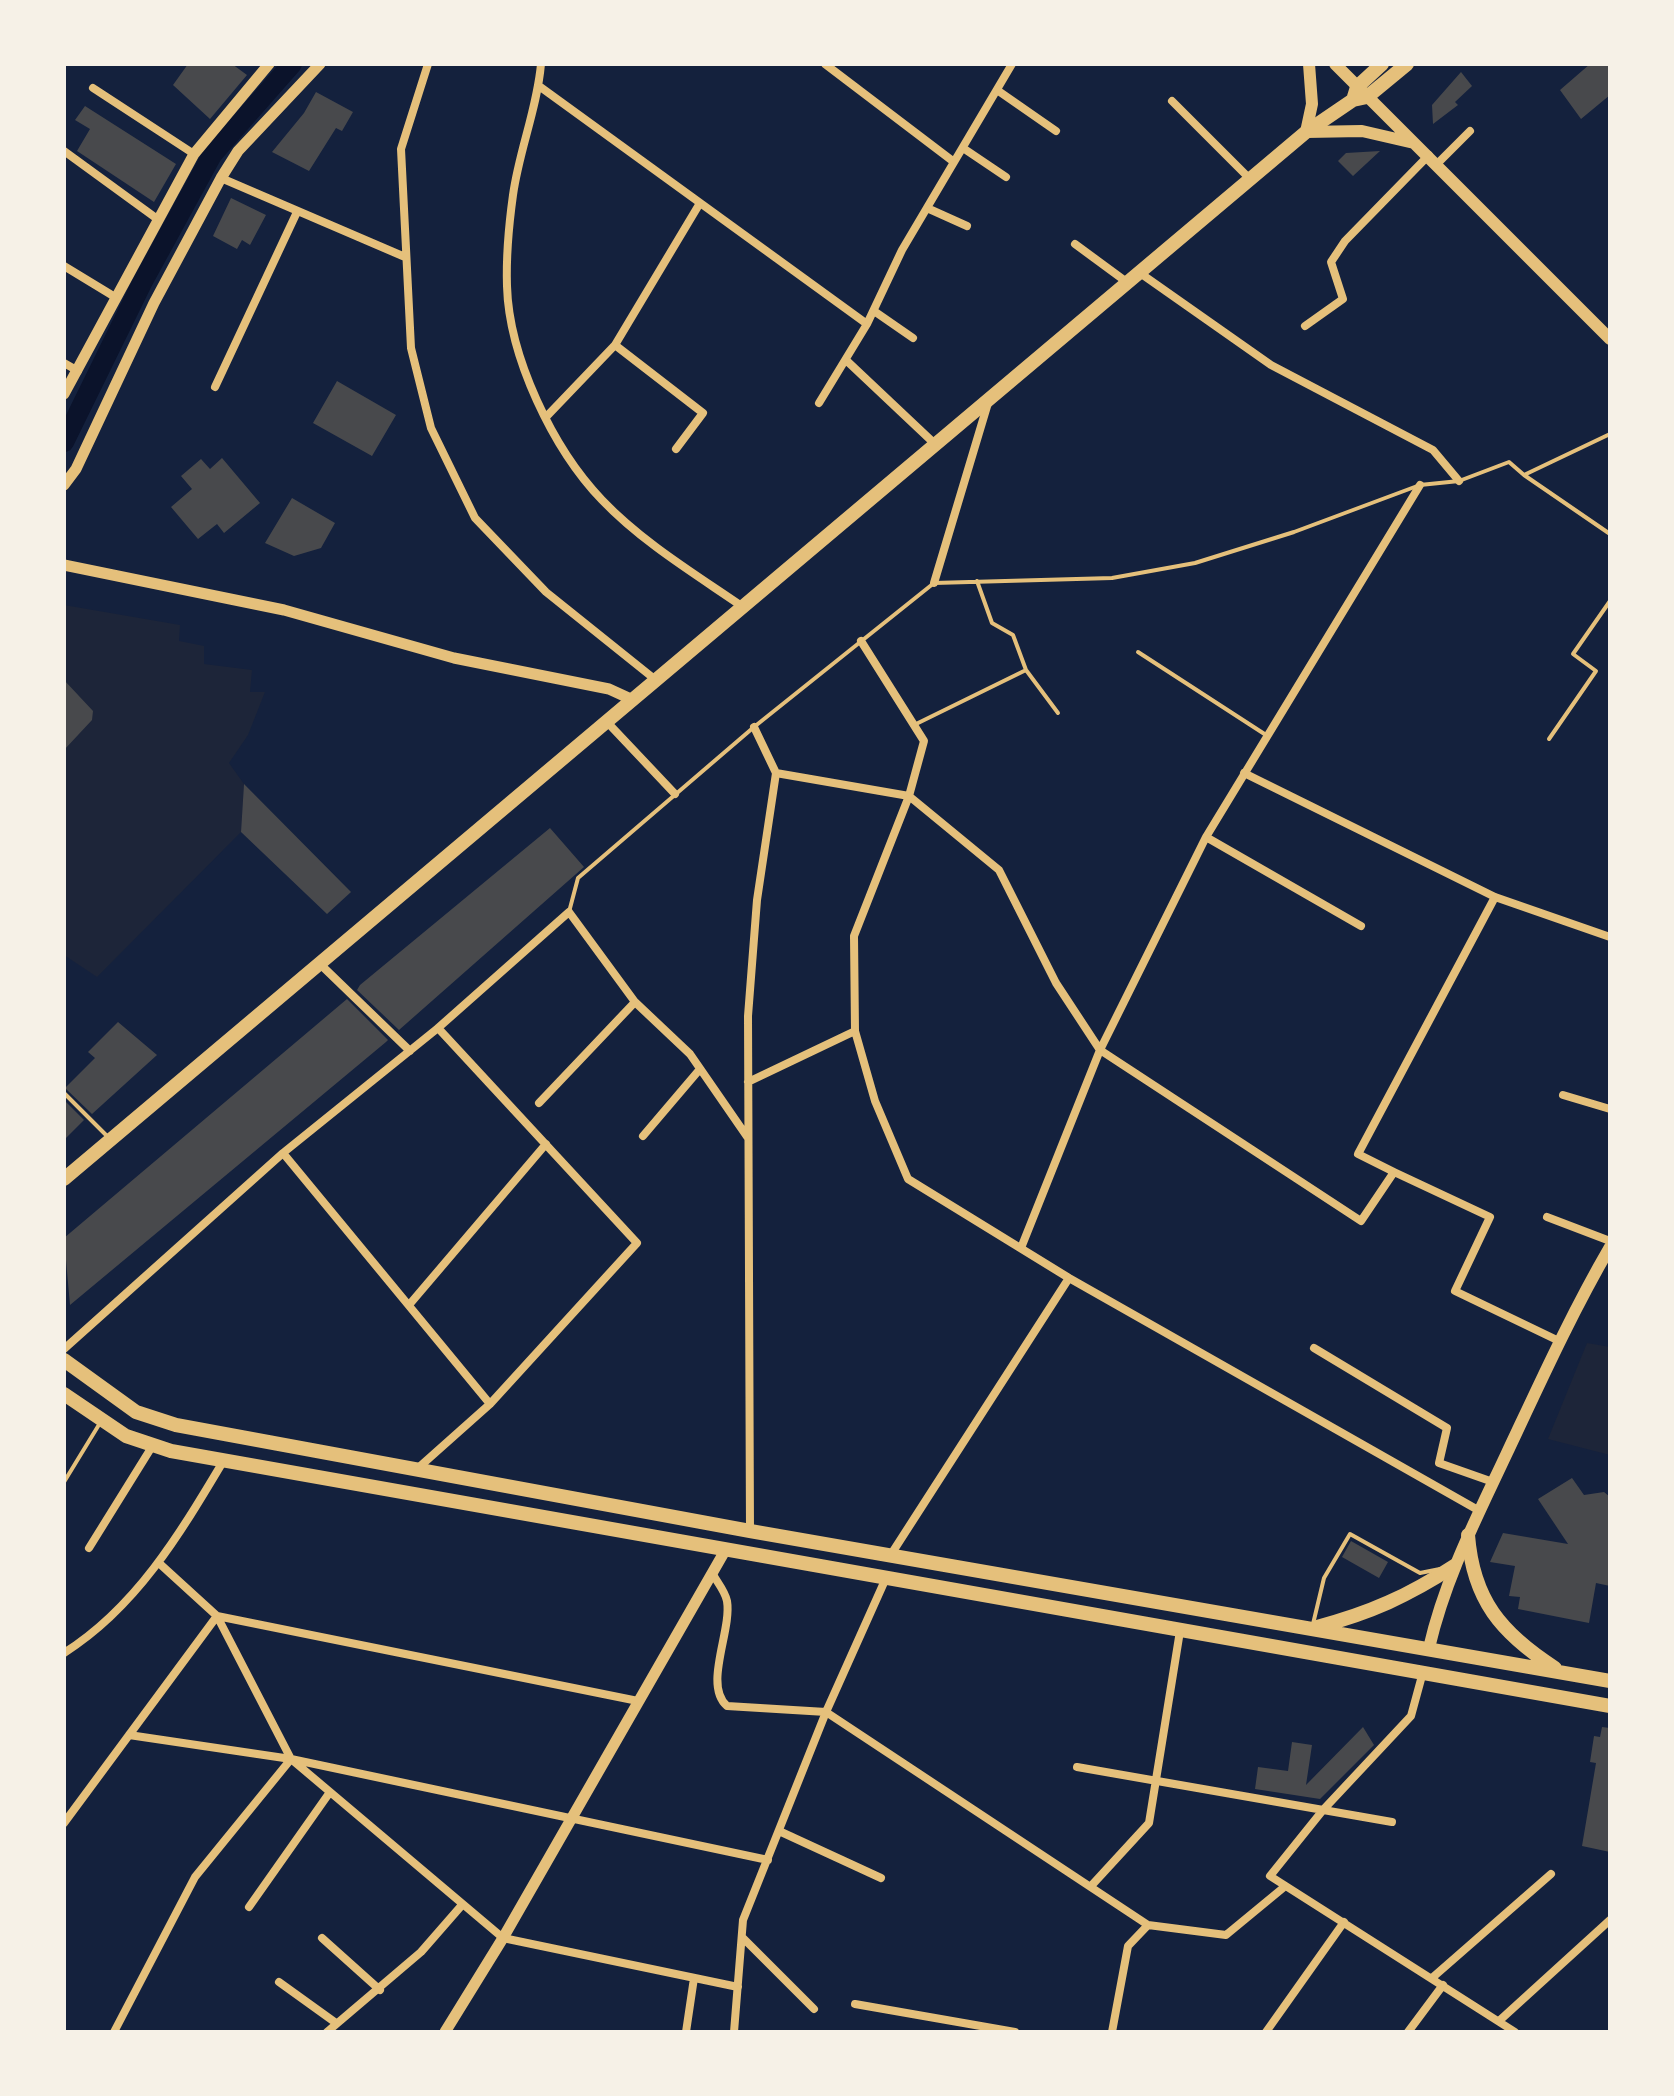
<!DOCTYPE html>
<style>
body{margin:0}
#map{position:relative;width:1674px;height:2096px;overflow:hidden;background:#14213d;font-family:Commissioner,sans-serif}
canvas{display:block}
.frame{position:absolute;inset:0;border:66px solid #f6f1e7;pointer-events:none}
</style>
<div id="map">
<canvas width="1674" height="2096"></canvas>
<div class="frame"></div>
</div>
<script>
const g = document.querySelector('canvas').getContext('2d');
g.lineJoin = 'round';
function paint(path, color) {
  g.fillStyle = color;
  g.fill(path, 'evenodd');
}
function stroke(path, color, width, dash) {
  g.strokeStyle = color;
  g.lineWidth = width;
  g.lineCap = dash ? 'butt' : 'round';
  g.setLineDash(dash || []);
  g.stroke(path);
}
const green = new Path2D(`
 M64 605 180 625 179 641 204 646V664L252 670 250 692H265L248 735 229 763 244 784 241 832 97 977 64 955Z
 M1587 1343 1610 1347V1455L1548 1439Z`);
const canal = new Path2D(`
 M64 442 142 283 212 155 292 64`);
const building = new Path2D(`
 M188 64H232L247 75 210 119 173 85Z
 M1590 64H1610V95L1581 119 1560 90Z
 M1461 72 1472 86 1455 102 1458 105 1433 124 1432 105Z
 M316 92 353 112 342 131 336 128 309 171 272 152 304 113Z
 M85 106 176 164 154 202 77 151 90 129 75 120Z
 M1380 151 1353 176 1338 161 1346 153Z
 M231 198 266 215 250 245 242 240 237 249 213 236Z
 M337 381 396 415 372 456 313 423Z
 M222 458 260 503 224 533 217 524 198 539 171 507 192 489 181 476 201 459 210 469Z
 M292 498 335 523 321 548 294 556 265 543Z
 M64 680 93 711 92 720 64 750Z
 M244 784 351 892 327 914 241 832Z
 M550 828 584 867 399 1030 357 990 360 985Z
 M347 999 388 1040 386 1042 70 1305 64 1238Z
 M118 1022 157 1055 92 1114 65 1088 95 1058 88 1052Z
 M64 1100 84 1120 64 1140Z
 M1572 1478 1584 1495 1604 1492 1610 1497V1586L1596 1583 1589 1623 1518 1609 1520 1597 1509 1596 1515 1566 1490 1562 1503 1533 1568 1544 1538 1499Z
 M1351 1541 1388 1562 1379 1578 1342 1557Z
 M1363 1727 1374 1745 1320 1799 1255 1789 1258 1767 1288 1771 1292 1742 1312 1745 1306 1785Z
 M1602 1727 1610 1728V1852L1582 1846 1596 1763 1590 1762 1594 1736 1600 1737Z`);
const service = new Path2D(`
 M1524 475 1610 534
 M977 581 992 623 1013 635 1026 670 1058 713
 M1138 652 1266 735
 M914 725 1026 670
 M1549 739 1596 671 1573 654 1610 601
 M569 912 578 878 754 727 934 583 1112 578 1195 563 1294 532 1420 485 1459 481 1509 462 1524 475 1610 434
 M64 1093 109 1138
 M64 1482 100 1423
 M1313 1624 1324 1578 1350 1534 1420 1573 1440 1569`);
const minor = new Path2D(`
 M428 64 401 149 411 348 431 428 475 518 546 592 657 681
 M541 64C537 109 519 151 513 195 509 224 506 257 507 286 509 357 553 449 602 500 642 542 695 574 743 607
 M825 64 954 162
 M539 86 867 324
 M93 88 194 154
 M997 90 1056 131
 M1172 101 1250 179
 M963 148 1006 177
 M64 151 156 218
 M1437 164 1470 131
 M221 178 405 257
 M927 208 967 226
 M1075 244 1128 283
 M64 266 115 297
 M1140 273 1271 365 1433 450 1459 481
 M874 311 913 338
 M1305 326 1343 299 1331 262 1345 241 1429 155
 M615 345 703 413 676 449
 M847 361 936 445
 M64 363 78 371
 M215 387 297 212
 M819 403 867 324 902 250 1012 64
 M547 416 615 345 700 203
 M934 583 988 403
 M861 641 924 741 909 796 854 936 855 1031 875 1101 908 1179 1069 1278 1478 1510
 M607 722 675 794
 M776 773 909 796 999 870 1056 983 1100 1050 1361 1221 1394 1172 1490 1217 1455 1291 1559 1341
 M1244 773 1495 897 1610 937
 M1206 837 1361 926
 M320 964 410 1051
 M748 1082 855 1031
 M1563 1095 1610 1109
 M539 1103 635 1002
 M643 1136 700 1069
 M283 1153 490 1404
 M1394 1172 1358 1154 1495 897
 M1547 1217 1610 1241
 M1021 1248 1100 1050 1206 837 1420 485
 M409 1305 546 1144
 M1314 1348 1447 1428 1439 1463 1493 1482
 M64 1349 283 1153 438 1028 569 912 635 1002 690 1054 748 1138
 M417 1469 490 1404 637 1243 438 1028
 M750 1531 748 1016 757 900 776 773 754 727
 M89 1548 153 1445
 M890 1556 1069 1278
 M160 1564 217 1616 291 1759 503 1938 738 1987
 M712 1573C717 1582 725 1591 727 1601 732 1631 703 1685 727 1706L826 1712 1148 1925
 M64 1653C137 1607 181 1532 224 1460
 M1423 1672 1411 1716 1323 1810 1270 1876 1515 2032
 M129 1735 291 1759 768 1860
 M1077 1767 1392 1822
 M64 1823 217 1616 638 1701
 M779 1831 881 1878
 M1092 1885 1149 1823 1180 1631
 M249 1907 330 1792
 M742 1937 814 2009
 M322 1938 380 1990
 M1432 1978 1551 1874
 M279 1982 336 2023
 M855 2004 1015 2032
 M1499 2021 1610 1920
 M114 2032 195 1877 291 1759
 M327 2032 421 1952 462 1905
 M686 2032 694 1978
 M734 2032 743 1920 826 1712 886 1578
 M1112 2032 1128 1946 1148 1925 1226 1935 1283 1888
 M1266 2032 1344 1922
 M1408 2032 1443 1985`);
const tertiary = new Path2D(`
 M64 394 194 154 269 64
 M64 485 76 469 154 303 221 178 238 151 320 64
 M64 565 284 610 454 658 609 689 633 700
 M445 2032 503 1938 726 1549`);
const secondary = new Path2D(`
 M1309 64 1312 104 1306 132 1362 131 1414 143
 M1335 64 1610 339
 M1429 1648C1445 1579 1476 1519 1506 1455 1539 1385 1571 1314 1610 1247`);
const primary = new Path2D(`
 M1353 100 1357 87 1382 64
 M64 1179 1306 132 1353 100 1367 97 1407 64
 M64 1360 136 1412 176 1425 750 1531 1610 1681
 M64 1394 126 1436 171 1451 1610 1706
 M1468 1535C1473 1600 1501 1633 1555 1668
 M1317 1627C1370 1613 1408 1596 1454 1566`);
paint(green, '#1d2539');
stroke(canal, '#0b132b', 20);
paint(building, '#48494c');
stroke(service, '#e5c07b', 4);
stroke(minor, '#e5c07b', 8);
stroke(tertiary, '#e5c07b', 11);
stroke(secondary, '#e5c07b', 12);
stroke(primary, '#e5c07b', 14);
</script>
